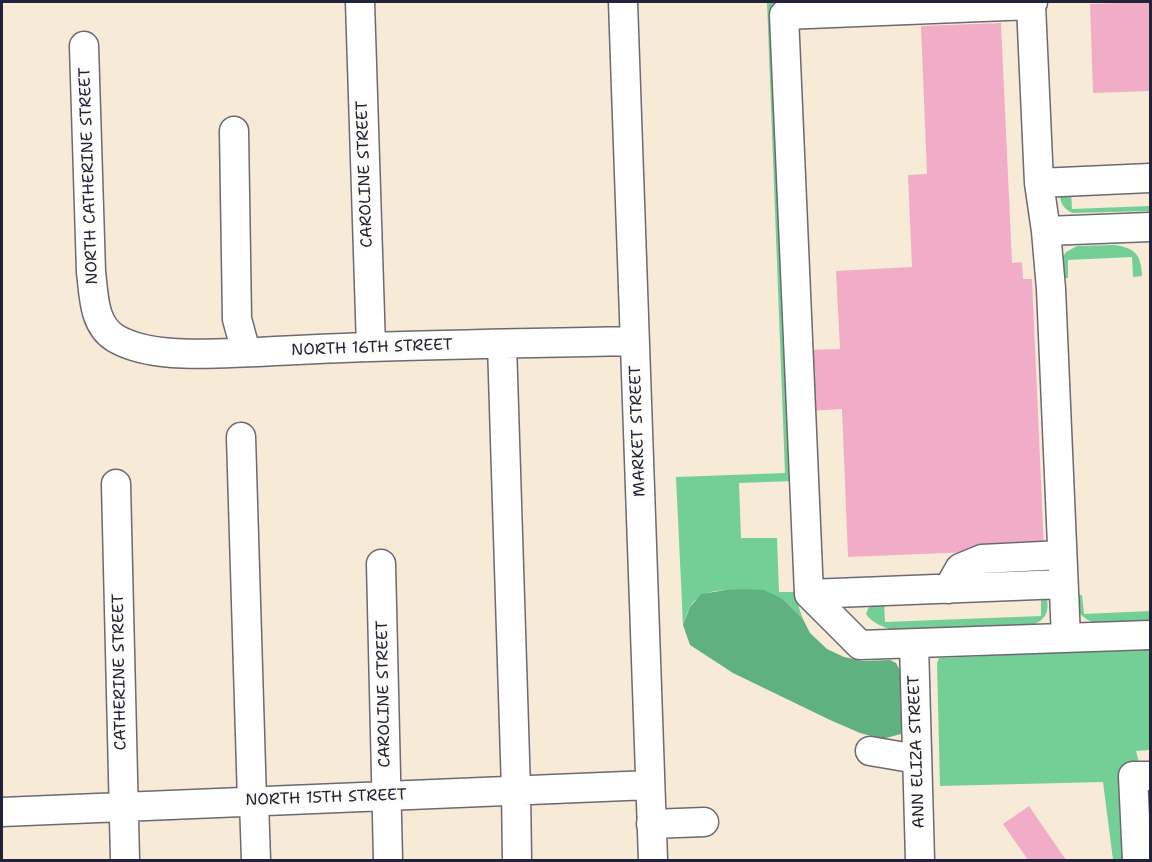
<!DOCTYPE html>
<style>
body{margin:0}
#map{position:relative;width:1152px;height:862px;overflow:hidden;background:#f7ebd8;font-family:"Shantell Sans",sans-serif}
canvas{display:block}
.frame{position:absolute;inset:0;border:3px solid #22223b;pointer-events:none}
</style>
<div id="map">
<canvas width="1152" height="862"></canvas>
<div class="frame"></div>
</div>
<script>
const g = document.querySelector('canvas').getContext('2d');
g.lineJoin = 'round';
function paint(path, color) {
  g.fillStyle = color;
  g.fill(path, 'evenodd');
}
function stroke(path, color, width, dash) {
  g.strokeStyle = color;
  g.lineWidth = width;
  g.lineCap = dash ? 'butt' : 'round';
  g.setLineDash(dash || []);
  g.stroke(path);
}
function drawText(font, color, halo, rows, align = 'center') {
  g.font = font + ' "Shantell Sans",sans-serif';
  g.lineWidth = 5;
  g.setLineDash([]);
  g.textBaseline = 'middle';
  g.strokeStyle = halo;
  g.fillStyle = color;
  for (const [text, x, y, turn = 0] of rows) {
    g.save();
    g.translate(x, y);
    g.rotate((+turn || 0) * Math.PI / 180);
    g.textAlign = isNaN(turn) ? turn : align;
    if (halo) g.strokeText(text, 0, 0);
    g.fillText(text, 0, 0);
    g.restore();
  }
}
const green = new Path2D(`
 M767 2H774L794 481 739 483 741 538H777L779 592H796L799 608 803 619 783 599 776 596C750 593 705 580 690 607 687 612 685 620 683 625L676 477 785 473Z
 M1071 192 1072 209 1150 206V211L1073 213C1063 209 1060 203 1060 193Z
 M1114 245C1136 248 1141 255 1142 276L1133 277 1132 257 1068 260V278H1063V257L1066 252 1077 246Z
 M1076 595H1082L1084 614 1150 611V620L1092 622C1079 616 1076 609 1076 595Z
 M1041 596 1047 599C1049 612 1046 620 1032 625L893 630C883 627 872 623 866 614L869 606 884 602 885 622 1041 616Z
 M1138 649 1150 650V750L1136 751 1141 771 1125 860H1113L1103 782 940 786 937 663 939 658Z`);
const forest = new Path2D(`
 M744 589 764 590 783 599 803 619 810 633 827 649 844 657 862 661 890 660 896 663 901 672 905 720 901 734 882 739 860 733 830 720 733 673 690 645 683 625 690 607 701 594 726 590Z`);
const building = new Path2D(`
 M1150 2V91L1093 93 1090 4Z
 M1001 23 1012 263 1022 262 1023 279H1032L1044 549 848 557 842 409 809 411 807 350 840 349 836 271 912 267 908 175 927 174 921 26Z
 M1029 806 1066 860H1028L1003 824Z`);
const minor = new Path2D(`
 M360 2 371 347
 M623 2 653 860
 M1033 2 1031 5 1039 183 1046 231 1051 289 1066 638
 M1031 5 784 15 809 594 860 645 1150 635
 M84 46 91 272C94 295 93 324 115 338 152 360 215 353 258 352 295 350 333 348 371 347 459 344 547 343 634 341
 M234 131 237 319 246 352
 M1039 183 1150 178
 M1046 231 1150 227
 M502 344 516 790 517 860
 M241 437 252 801
 M116 484 125 860
 M381 564 388 860
 M948 589 960 568 982 559 1062 555
 M809 594 1063 584
 M914 644 920 860
 M870 751 917 759
 M254 801 256 860
 M2 812 650 785
 M651 824 704 822
 M1137 860 1133 776H1150`);
const streetNames = [
 ["CAROLINE STREET",365,174,-92],
 ["NORTH CATHERINE STREET",89,176,-92],
 ["NORTH 16TH STREET",372,348,-2],
 ["MARKET STREET",638,431,-92],
 ["CATHERINE STREET",120,672,-91],
 ["CAROLINE STREET",384,694,-91],
 ["ANN ELIZA STREET",917,752,-92],
 ["NORTH 15TH STREET",326,798,-2]
];
paint(green, '#74cf96');
paint(forest, '#5fb27f');
paint(building, '#f1adc7');
stroke(minor, '#6d6872', 31);
stroke(minor, '#fff', 28);
drawText('16px', '#22223b', '#fdfcf7', streetNames);
</script>
